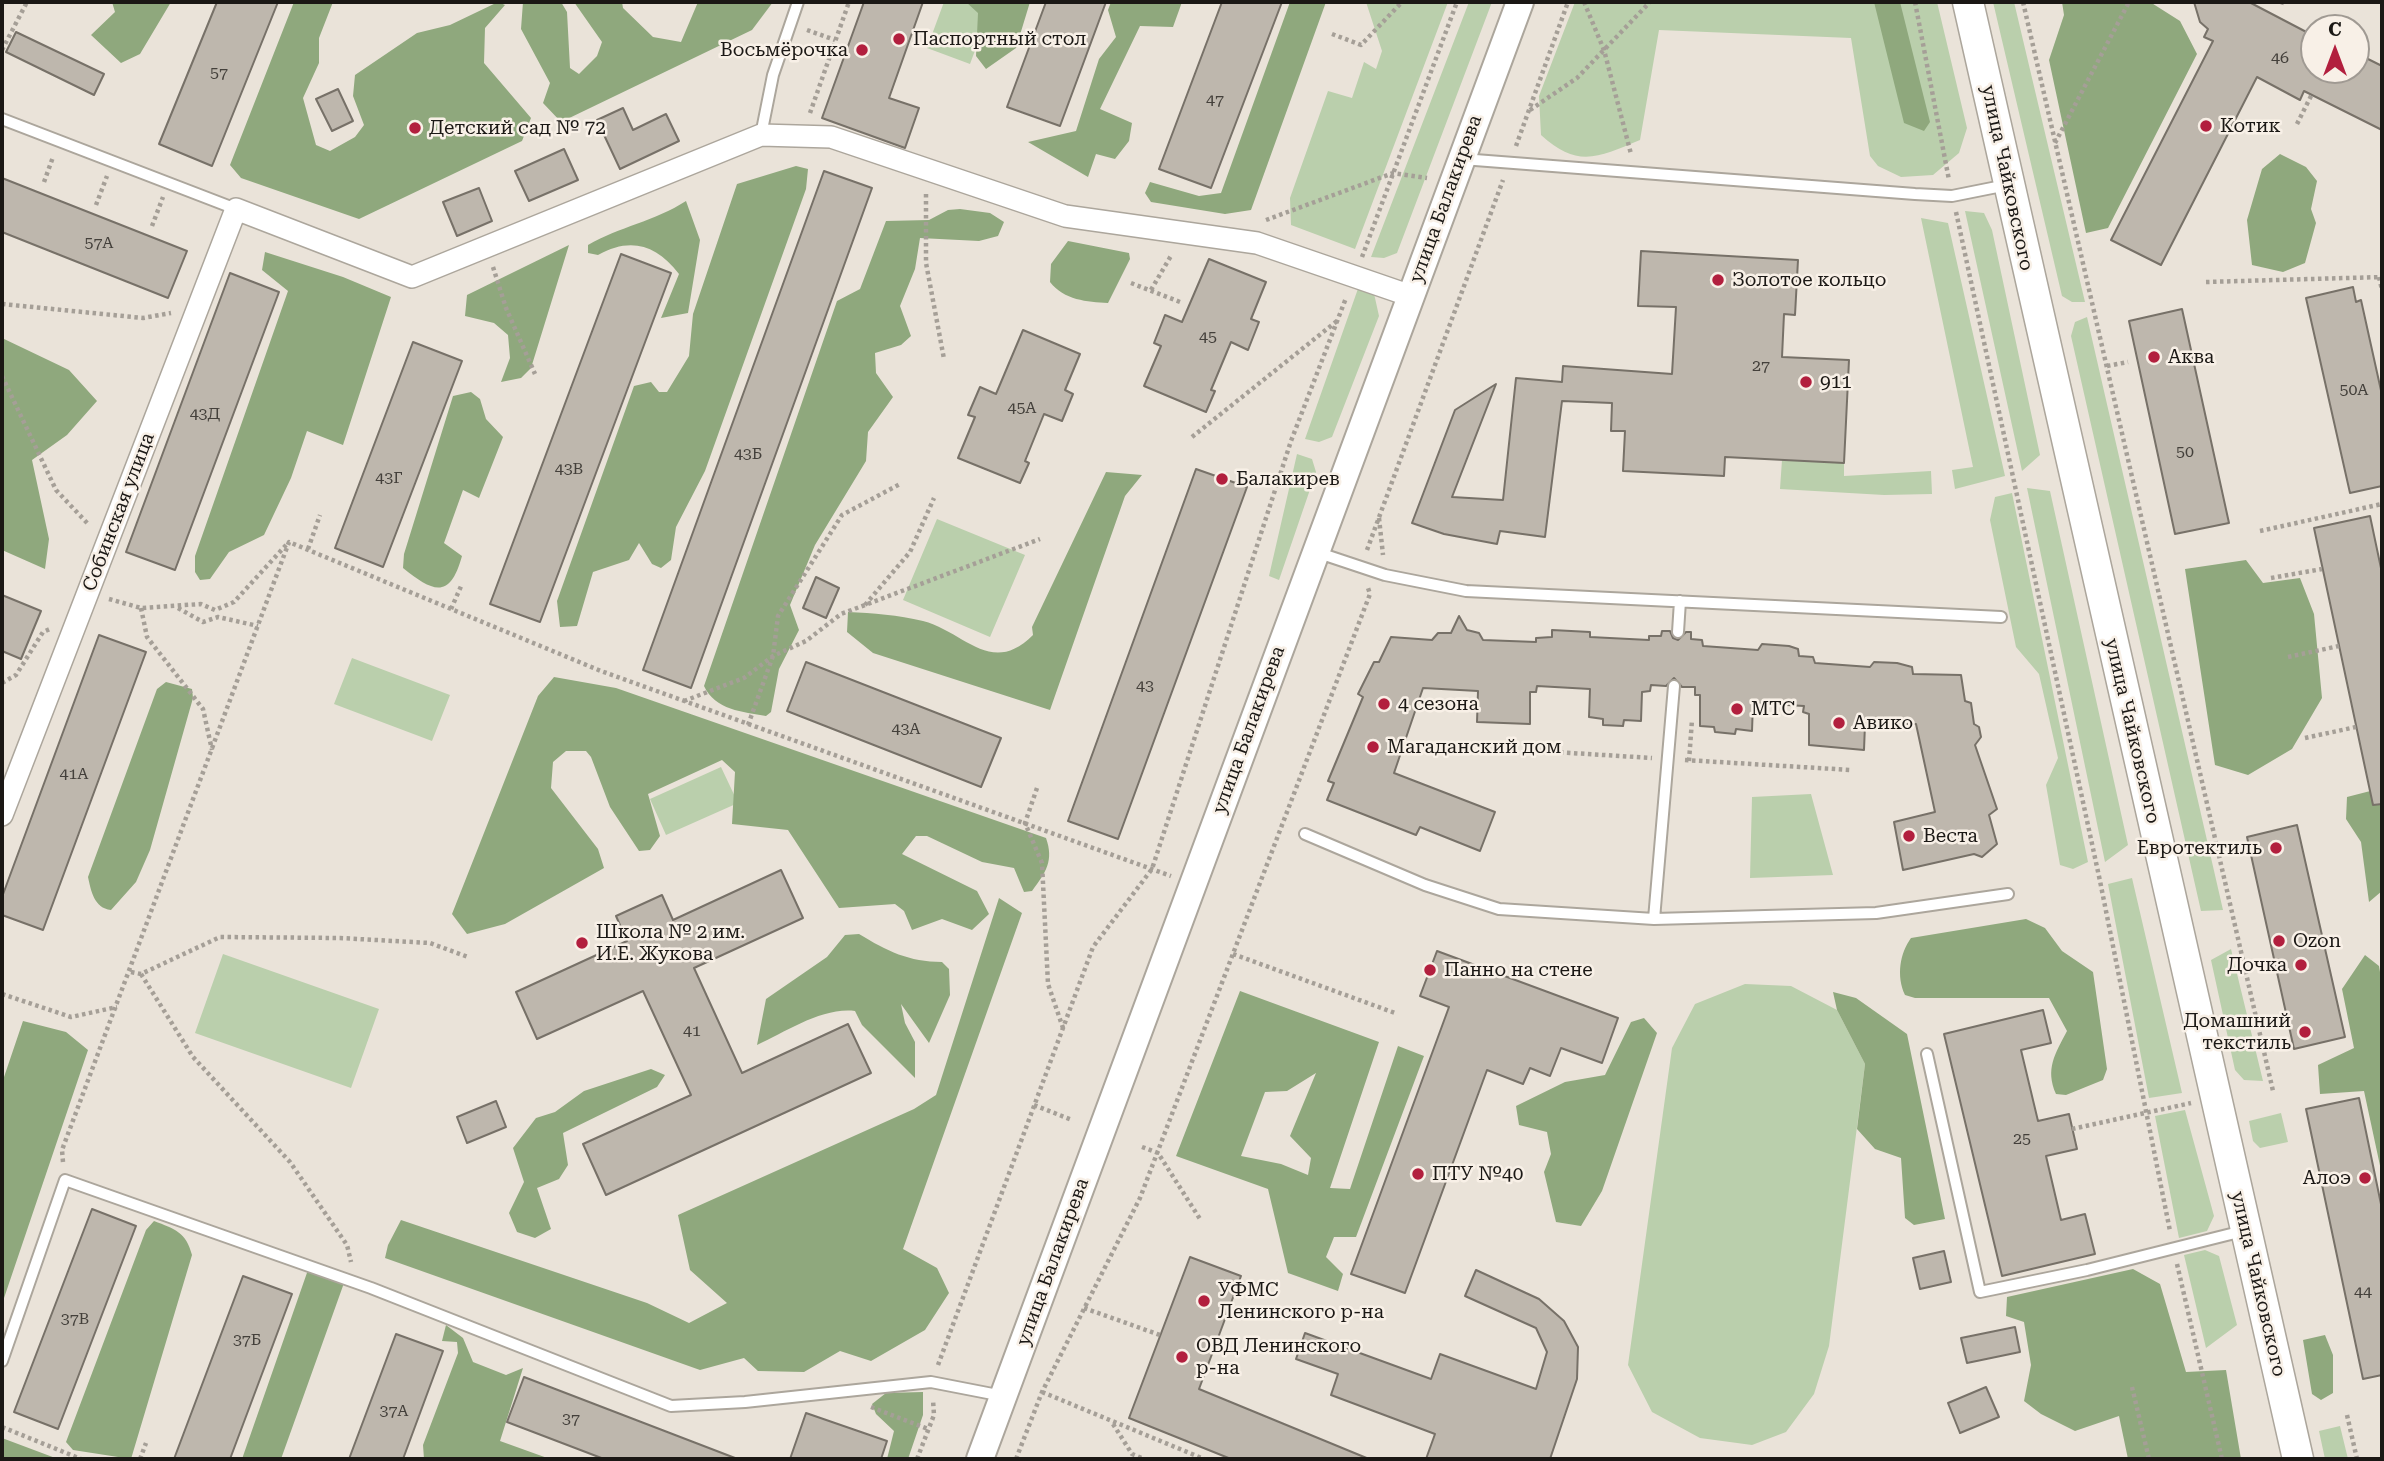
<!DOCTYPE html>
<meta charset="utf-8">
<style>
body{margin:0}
#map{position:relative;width:2384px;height:1461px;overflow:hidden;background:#eae3d9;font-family:"Roboto Serif",serif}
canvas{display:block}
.frame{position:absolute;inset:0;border:4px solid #1b1815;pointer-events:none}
.north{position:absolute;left:2300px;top:14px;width:70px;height:70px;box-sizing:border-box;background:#f8f0e7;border:2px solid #a09a93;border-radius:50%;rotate:0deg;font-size:19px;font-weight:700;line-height:28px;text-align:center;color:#1b1815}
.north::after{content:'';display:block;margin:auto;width:24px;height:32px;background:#b21f3e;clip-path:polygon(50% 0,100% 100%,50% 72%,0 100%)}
</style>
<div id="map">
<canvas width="2384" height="1461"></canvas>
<div class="frame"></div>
<div class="north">С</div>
</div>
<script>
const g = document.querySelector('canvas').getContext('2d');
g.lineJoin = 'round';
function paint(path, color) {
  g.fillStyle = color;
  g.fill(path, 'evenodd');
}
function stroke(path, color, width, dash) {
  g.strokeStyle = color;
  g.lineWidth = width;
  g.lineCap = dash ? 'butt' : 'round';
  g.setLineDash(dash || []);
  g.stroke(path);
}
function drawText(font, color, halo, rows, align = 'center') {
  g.font = font + ' "Roboto Serif",serif';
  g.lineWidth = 5;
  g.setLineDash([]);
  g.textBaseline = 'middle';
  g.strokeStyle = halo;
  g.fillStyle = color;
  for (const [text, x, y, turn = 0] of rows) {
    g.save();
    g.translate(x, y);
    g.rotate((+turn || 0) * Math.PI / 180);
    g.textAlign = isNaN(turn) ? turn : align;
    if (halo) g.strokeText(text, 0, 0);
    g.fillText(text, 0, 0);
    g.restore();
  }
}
const green = new Path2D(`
 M944 2H993L970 64 927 48Z
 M1366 2H1448L1355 249 1291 225 1290 198 1328 91 1352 98 1364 62 1376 69 1382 51Z
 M1469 2H1492L1397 253 1384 258 1371 257Z
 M1575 2H1937L1967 128 1959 153 1933 175 1901 177 1878 166 1870 156 1851 38 1659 30 1640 140C1599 157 1578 169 1541 135L1539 96Z
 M1993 2H2014L2085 302H2072L2062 296Z
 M1965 211 1984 213 1992 230 2040 455 2022 471Z
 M1921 218 1948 223 2005 476 1955 489 1952 470 1973 467Z
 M1360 283 1373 289 1379 316 1332 437 1319 442 1305 439Z
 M2087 317 2223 910 2201 911 2071 336 2075 322Z
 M1297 454 1312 459 1316 472 1279 580 1269 576Z
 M1782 460 1844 463V476L1931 471 1932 494 1884 495 1780 489Z
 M2027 488 2050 491 2128 845 2105 862Z
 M2012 493 2088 862 2073 869 2060 865 2046 785 2058 758 2039 674 2016 647 1990 520 1995 497Z
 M937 519 1025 555 990 637 903 600Z
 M352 658 450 695 432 741 334 704Z
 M721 767 738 803 666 835 650 799Z
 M1811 794 1833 875 1750 878 1752 797Z
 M2132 878 2182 1093 2149 1098 2108 884Z
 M2231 949 2263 1081 2244 1080 2235 1070 2211 960Z
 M223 954 379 1009 351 1088 195 1033Z
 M1745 984 1791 986 1837 1010 1865 1064 1829 1346 1814 1394 1786 1432 1752 1445 1700 1438 1652 1412 1628 1365 1672 1048 1695 1004Z
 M2185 1110 2214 1216 2207 1231 2179 1238 2155 1116Z
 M2281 1113 2288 1142 2260 1148 2253 1141 2249 1121Z
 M2205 1250 2219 1256 2237 1325 2206 1348 2184 1255Z
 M2340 1426 2348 1459H2325L2319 1431Z`);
const forest = new Path2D(`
 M112 2H171L140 54 121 63 91 35 115 12Z
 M294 2H333L319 38V63L303 98 316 145 330 151 355 137 364 125 353 96 355 75 417 33 450 25 498 2 505 5 485 28 484 63 531 118 522 141 359 219 241 178 230 165Z
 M523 2H561L567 12 570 68 579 74 597 56 602 42 574 2H622L623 8 653 37 681 42 698 2H773L752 30 561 122 543 103 550 83 521 29Z
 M966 2H1030L1016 48 986 69 976 56 978 13Z
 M1111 2H1182L1173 27 1140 26 1100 109 1132 123 1129 141 1115 159 1096 154 1088 177 1028 142 1076 131 1099 59 1116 37 1108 10Z
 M1290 2H1326L1251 210 1225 214 1151 202 1145 193 1150 182 1199 196 1221 193Z
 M1874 2H1900L1930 122 1924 131 1904 123Z
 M2062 2H2150L2180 21 2197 54 2108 228 2086 233 2049 60 2064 15Z
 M2280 154 2306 167 2317 181 2311 209 2316 223 2305 263 2283 272 2252 265 2247 220 2262 169Z
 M796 166 808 169 806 189 705 471 676 527 671 560 661 568 652 564 639 543 629 560 593 572 577 626 560 627 557 601 634 386 651 382 659 392H667L689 356 693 314 737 184Z
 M686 201 700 240 688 313 661 318 679 274C656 244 630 237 598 255L588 253V245C619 227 655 221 686 201Z
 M960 209 990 213 1004 222 998 236 979 241 920 238 915 269 900 306 911 336 901 345 875 353 876 373 893 397 868 432 866 461 815 545 790 605 799 630 779 669 771 712 766 716C743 712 715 710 704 686L837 301 860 289 886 221 929 220 948 210Z
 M1068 241 1129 253 1130 259 1108 303C1087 302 1064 300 1050 282L1051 264Z
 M569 245 531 368 521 378 501 382 510 358 508 335 494 323 465 316 467 295Z
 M265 252 343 277 391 297 343 445 307 431 291 478 264 535 229 552 210 579 200 580 195 572V556L288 291 262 270Z
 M2 338 69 370 97 401 67 435 32 460 49 539 45 569 2 550Z
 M471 392 480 399 486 419 503 437 479 498 463 490 444 543 462 556C450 600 433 592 403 568L404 554 453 396Z
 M1106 472 1142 475 1125 496 1050 710 873 653 847 632 848 612C873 613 898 615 923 621 965 632 991 677 1033 635L1032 627Z
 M2246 560 2263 583 2300 578 2314 614 2322 698 2292 749 2248 775 2215 765 2185 569Z
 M554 677 616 688 1046 838C1054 861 1046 872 1032 891L1024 892 1014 868 982 862 927 836H916L902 854 977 891 989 914 972 930 942 919 912 930 904 911 895 904 839 908 788 830 732 824 735 772 722 760 648 794 660 836 650 850 639 851 610 807 591 757 586 751H566L553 762 551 788 598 849 604 868 505 924 467 934 452 914 538 696Z
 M166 682 192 689 193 698 150 850 136 882 111 910C94 908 91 891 88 877L157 689Z
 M2382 788V891L2369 902 2361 842 2346 819 2347 797Z
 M999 898 1022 913 903 1249 937 1268 949 1293 925 1330 871 1361 840 1351 804 1372 758 1371 744 1358 700 1370 385 1258 388 1245 401 1220 647 1303 689 1323 727 1303 690 1270 678 1215 914 1109 936 1095Z
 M2026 919 2045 928 2062 951 2093 972 2107 1069 2103 1080 2066 1095 2056 1094C2045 1069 2055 1054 2067 1031L2049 998H1915L1905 995C1896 976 1900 953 1911 938Z
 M859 934C887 951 909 962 942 962L949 969 950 995 929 1043 901 1004 905 1023 915 1042V1078L862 1025 855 1011C822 1007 786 1032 757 1045L766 999 827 957 845 935Z
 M2365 955 2379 966 2382 984V1175L2364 1091 2320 1094 2318 1065 2354 1048 2342 989Z
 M1240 991 1379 1042 1330 1188 1350 1189 1398 1046 1424 1056 1356 1237H1334L1326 1257 1343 1274 1338 1291 1288 1273 1268 1189 1176 1156ZM1316 1073 1290 1136 1311 1158 1308 1175 1281 1164 1241 1156 1265 1092 1287 1091Z
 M1833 992 1856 998 1907 1034 1945 1219 1914 1225 1905 1218 1901 1158 1875 1149 1857 1129 1865 1064 1837 1010Z
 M1644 1018 1657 1033 1602 1191 1581 1226 1556 1222 1544 1172 1551 1154 1547 1132 1519 1125 1516 1106 1565 1082 1605 1075 1631 1022Z
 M23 1021 66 1032 88 1050 2 1304V1083Z
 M651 1069 665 1075 657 1087 563 1133 568 1165 559 1179 537 1188 551 1229 535 1238 517 1232 509 1213 524 1182 513 1148 536 1118 555 1112 584 1091Z
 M154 1221C175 1229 186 1232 192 1255L131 1459 73 1450 66 1442 146 1230Z
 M309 1267 344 1283 281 1459H242Z
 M2133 1269 2160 1284 2186 1372 2226 1370 2241 1459H2128L2119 1416 2075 1431 2041 1414 2024 1401 2031 1365 2024 1322 2006 1316 2007 1297Z
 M446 1325 463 1338 473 1362 506 1375 523 1368 500 1441 550 1459H424L423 1445 458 1353 457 1342 442 1341Z
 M2325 1335 2333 1355V1393L2321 1400 2312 1394 2303 1340Z
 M923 1392V1415L908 1459H887L894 1431 876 1414 872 1404 886 1393Z
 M2 1438 58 1459H2Z`);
const building = new Path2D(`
 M217 2H278L212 166 159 144Z
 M864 2H923L889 98 919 108 905 148 822 118Z
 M1046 2H1106L1060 126 1007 107Z
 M1222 2H1282L1211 188 1159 169Z
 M2194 2H2249L2314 36V70H2356V53L2382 66V130L2304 91 2300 100 2257 77 2161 265 2111 240 2213 41 2204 37 2208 29 2200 22Z
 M16 32 104 74 94 95 6 52Z
 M338 89 353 121 332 131 316 99Z
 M623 108 633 130 666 114 679 141 620 169 597 120Z
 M564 149 578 180 529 201 515 171Z
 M824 171 872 188 691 688 643 670Z
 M2 178 187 251 168 298 2 232Z
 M479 188 492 221 457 236 443 202Z
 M1641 251 1798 260 1795 315 1784 314 1782 357 1849 360 1844 463 1725 457 1724 476 1623 471 1625 431H1611L1612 403 1562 401 1545 537 1500 531 1497 544 1444 534 1412 523 1455 410 1496 384 1452 497 1503 500 1516 378 1562 382 1563 366 1672 374 1676 307 1638 306Z
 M621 254 671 273 540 622 490 604Z
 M1209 259 1266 282 1251 319 1259 322 1248 350 1231 342 1211 390 1215 391 1206 412 1144 386 1161 346 1154 343 1165 315 1182 322Z
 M230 273 279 292 175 570 126 552Z
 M2353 287 2356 302 2361 300 2382 395V486L2350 493 2306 298Z
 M2182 309 2229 523 2175 534 2129 321Z
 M1023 330 1080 354 1065 390 1073 394 1062 421 1044 414 1025 461 1029 463 1020 483 958 458 975 417 968 415 980 387 996 394Z
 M413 342 462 361 383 567 335 548Z
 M1196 469 1247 487 1118 839 1068 821Z
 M2370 516 2382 573V804L2373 805 2314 528Z
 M816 577 839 588 826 618 803 608Z
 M2 595 41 611 21 659 2 651Z
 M1459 616 1467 630 1479 633 1483 640 1536 642V638L1552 637V630L1590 632V637L1649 640V636H1661L1662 631H1670L1673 638 1678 640 1686 632H1691V639L1702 640 1703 646 1758 650 1762 644 1789 646 1798 649 1799 656 1813 657 1815 663 1870 667 1874 662 1897 663 1912 667 1913 674 1961 675 1965 701 1971 703 1974 724 1979 727 1981 737 1975 745 1997 809 1989 815 1997 844 1982 857 1974 854 1903 870 1894 822 1935 812 1916 724H1865L1864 750 1809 745V714L1803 712 1804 706 1753 703 1752 731 1736 729 1735 734 1715 732 1714 727 1700 726V695H1695V687H1682L1674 678 1666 686 1651 685 1650 691 1642 692 1641 721 1624 720 1623 726 1603 725V719L1589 717 1590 689 1537 686 1536 692H1530V724L1477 722 1478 691 1423 688 1394 773 1495 812 1480 851 1420 827 1416 835 1327 800 1334 783 1328 781 1363 697 1358 694 1374 662H1379L1391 637 1432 640 1438 633H1451Z
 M99 635 146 652 43 930 2 915V897Z
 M806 662 1001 738 981 787 787 711Z
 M2297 825 2345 1037 2294 1049 2247 837Z
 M781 870 803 918 694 968 742 1073 848 1024 871 1073 606 1195 583 1144 691 1095 643 991 537 1039 516 992 627 941 616 916 662 895 673 920Z
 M1437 951 1618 1018 1602 1063 1561 1048 1550 1076 1530 1068 1523 1084 1487 1070 1405 1293 1351 1274 1449 1007 1420 996Z
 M2043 1010 2051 1043 2021 1050 2038 1121 2069 1114 2077 1149 2046 1156 2061 1220 2085 1214 2095 1254 2002 1276 1944 1034Z
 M2359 1098 2382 1209V1375L2363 1379 2306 1109Z
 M496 1101 506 1127 467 1143 457 1117Z
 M92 1209 136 1226 58 1429 14 1412Z
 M1944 1251 1951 1282 1920 1289 1913 1258Z
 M1190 1257 1241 1276 1199 1389 1369 1459H1231L1129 1418Z
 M1476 1270 1539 1299 1564 1321 1578 1347 1577 1379 1550 1459H1426L1435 1434 1331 1395 1338 1374 1296 1359 1305 1333 1431 1379 1440 1354 1536 1389 1547 1352 1536 1328 1465 1296Z
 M243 1276 292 1294 230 1459H174Z
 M2015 1327 2020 1352 1967 1363 1961 1338Z
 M396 1334 443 1351 403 1459H349Z
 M524 1377 735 1458V1459H604L507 1422Z
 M1986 1387 1999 1417 1960 1433 1948 1403Z
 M806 1413 887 1441 881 1459H790Z`);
const path = new Path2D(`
 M1584 2 1604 50 1631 154
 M1915 2 1949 180
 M2023 2 2273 1091
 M2281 2 2284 3
 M807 30 835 40
 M1332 34 1361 45 1402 2
 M2 50 27 2
 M1530 110 1577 78 1650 2
 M810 113 849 2
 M2297 124 2312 94
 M2055 143 2129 2
 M1516 146 1568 2
 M44 182 53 157
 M926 194V263L944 359
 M96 205 107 176
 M1956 212 2100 881 2170 1231
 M1266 220 1393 173 1427 178
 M152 226 163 197
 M1362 257 1457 2
 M493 267 506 308 535 374
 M2379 277 2382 290
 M2206 282 2382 277
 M1131 283 1180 302
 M1151 290 1172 254
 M2 304 143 318 171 313
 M2107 366 2128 362
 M2 376 56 490 89 525
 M1192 437 1337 321
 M1379 518 1383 555
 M2260 531 2382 504
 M308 549 320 515
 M1367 550 1503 180
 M2271 578 2322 569
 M109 599 141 608 201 604 215 610 234 602 287 544
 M865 605 910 552 934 498
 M141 608 147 637 203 709 212 750
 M178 608 203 622 218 617 258 626
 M451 609 462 584
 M2288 657 2339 646
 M2 683 16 675 43 632 50 629
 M684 701 744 678 773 656 806 641 841 614 1040 539
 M748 725 773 656 778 616 842 515 900 484
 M2305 738 2356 727
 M1539 751 1652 758
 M1685 760 1851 770
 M1689 761 1692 720
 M1037 788 1025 823 1042 863 1048 984 1063 1028
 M1233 954 1395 1013
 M131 972 141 974 220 937 340 938 430 943 468 957
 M141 974 193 1057 290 1162 347 1245 351 1262
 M2 994 71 1017 117 1007
 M1034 1105 1072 1120
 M2072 1129 2191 1103
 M1142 1147 1158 1153 1200 1219
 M63 1162 62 1150 289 542 601 671 1171 876
 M2177 1264 2222 1459
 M1084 1308 1160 1335
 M938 1365 1093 947 1152 869 1291 441 1346 298
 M2132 1387 2149 1459
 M1042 1392 1204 1459
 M871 1407 928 1429
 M2347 1415 2357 1459
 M1113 1424 1132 1454 1144 1459
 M2 1427 81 1459
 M140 1459 146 1443
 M917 1459 934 1415 933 1400
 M1016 1459 1042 1392 1140 1198 1370 594 1368 588`);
const service = new Path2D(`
 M2 119 236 209
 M761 135 773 75 798 2
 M1462 159 1915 194 1952 196 2007 185
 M1316 552 1385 575 1466 591 2001 617
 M1678 632 1680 601
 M1305 834 1425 885 1499 909 1654 919 1876 913 2008 894
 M1654 919 1674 686
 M1927 1054 1980 1292 2087 1270 2243 1231
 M2 1361 65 1180 371 1288 671 1406 745 1402 931 1382 1003 1396`);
const minor = new Path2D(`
 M2 815 236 209 412 277 761 135 831 137 1065 216 1257 243 1411 296`);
const tertiary = new Path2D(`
 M980 1459 1520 2`);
const secondary = new Path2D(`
 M1968 2 2298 1459`);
const markers = [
 [899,39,7,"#b21f3e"],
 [862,50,7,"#b21f3e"],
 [2206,126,7,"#b21f3e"],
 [415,128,7,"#b21f3e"],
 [1718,280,7,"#b21f3e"],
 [2154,357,7,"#b21f3e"],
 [1806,382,7,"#b21f3e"],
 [1222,479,7,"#b21f3e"],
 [1384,704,7,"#b21f3e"],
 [1737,709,7,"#b21f3e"],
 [1839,723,7,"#b21f3e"],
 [1373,747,7,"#b21f3e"],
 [1909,836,7,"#b21f3e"],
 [2276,848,7,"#b21f3e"],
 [2279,941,7,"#b21f3e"],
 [582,943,7,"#b21f3e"],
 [2301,965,7,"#b21f3e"],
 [1430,970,7,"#b21f3e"],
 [2305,1032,7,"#b21f3e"],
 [1418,1174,7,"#b21f3e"],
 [2365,1178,7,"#b21f3e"],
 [1204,1301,7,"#b21f3e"],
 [1182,1357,7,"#b21f3e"]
];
const numberNames = [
 ["46",2280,58],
 ["57",219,73],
 ["47",1215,100],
 ["57А",99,243],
 ["45",1208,337],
 ["27",1761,366],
 ["50А",2354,390],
 ["45А",1022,408],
 ["43Д",205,414],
 ["50",2185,452],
 ["43Б",748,454],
 ["43В",569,469],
 ["43Г",389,478],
 ["43",1145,686],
 ["43А",906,729],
 ["41А",74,774],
 ["41",692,1031],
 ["25",2022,1139],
 ["44",2363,1292],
 ["37В",75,1319],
 ["37Б",247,1340],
 ["37А",394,1411],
 ["37",571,1419]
];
const poiNames = [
 ["Паспортный стол",913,39],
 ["Восьмёрочка",848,50,"right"],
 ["Котик",2220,126],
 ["Детский сад № 72",429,128],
 ["Золотое кольцо",1732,280],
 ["Аква",2168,357],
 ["911",1820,382],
 ["Балакирев",1236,479],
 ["4 сезона",1398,704],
 ["МТС",1751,709],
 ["Авико",1853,723],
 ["Магаданский дом",1387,747],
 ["Веста",1923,836],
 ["Евротектиль",2262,848,"right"],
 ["Школа № 2 им.",596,932],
 ["И.Е. Жукова",596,954],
 ["Ozon",2293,941],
 ["Дочка",2287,965,"right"],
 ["Панно на стене",1444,970],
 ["Домашний",2291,1021,"right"],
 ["текстиль",2291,1043,"right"],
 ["ПТУ №40",1432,1174],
 ["Алоэ",2351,1178,"right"],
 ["УФМС",1218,1290],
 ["Ленинского р-на",1218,1312],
 ["ОВД Ленинского",1196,1346],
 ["р-на",1196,1368]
];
const streetNames = [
 ["улица Чайковского",2007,178,78],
 ["улица Балакирева",1446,199,-70],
 ["Собинская улица",119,512,-69],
 ["улица Балакирева",1249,730,-70],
 ["улица Чайковского",2132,731,77],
 ["улица Балакирева",1053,1262,-70],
 ["улица Чайковского",2258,1284,77]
];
paint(green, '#bacfac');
paint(forest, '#8fa87d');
paint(building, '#beb7ad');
stroke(building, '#777168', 2);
stroke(service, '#aca69c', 14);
stroke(minor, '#aca69c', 24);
stroke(tertiary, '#aca69c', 30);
stroke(secondary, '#aca69c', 33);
stroke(path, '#a59f97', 4.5, [3.5, 3.5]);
stroke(service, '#fff', 10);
stroke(minor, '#fff', 21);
stroke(tertiary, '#fff', 26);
stroke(secondary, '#fff', 30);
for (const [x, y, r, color] of markers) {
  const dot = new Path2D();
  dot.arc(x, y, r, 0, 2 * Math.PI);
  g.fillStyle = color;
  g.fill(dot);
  stroke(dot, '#f8f0e7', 2.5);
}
drawText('16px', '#44403b', null, numberNames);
drawText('19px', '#1b1815', '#f8f0e7', poiNames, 'left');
drawText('19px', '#1b1815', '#f8f0e7', streetNames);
</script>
